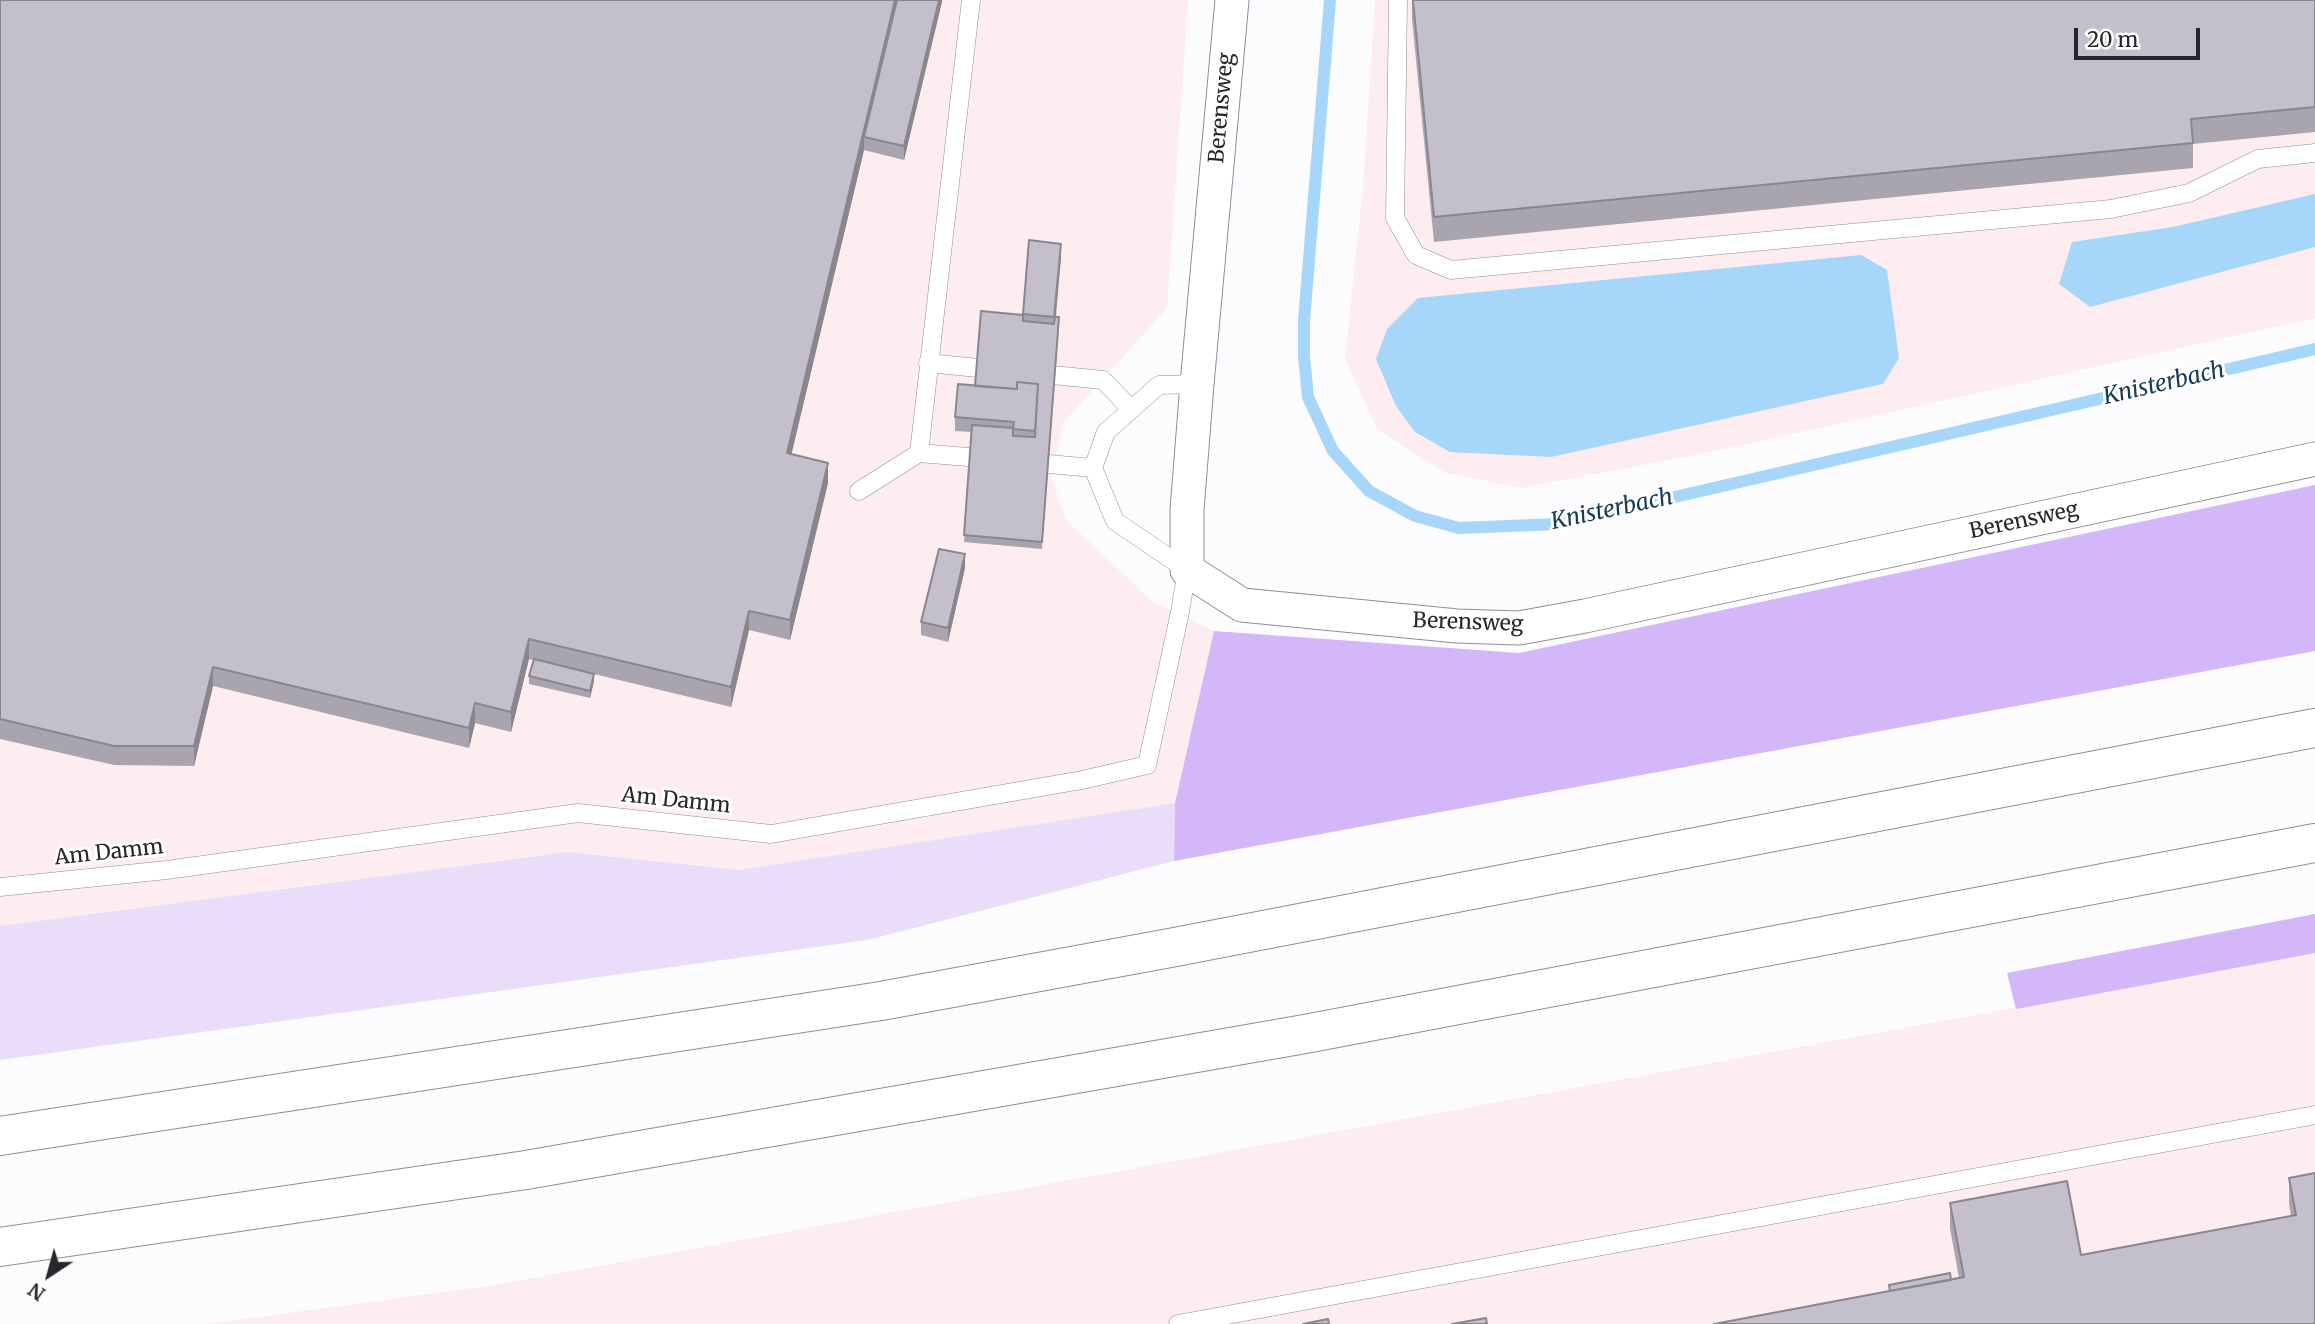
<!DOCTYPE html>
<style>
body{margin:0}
#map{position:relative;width:2315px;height:1324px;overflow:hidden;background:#fcfbfd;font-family:Merriweather,serif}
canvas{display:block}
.north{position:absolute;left:14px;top:1240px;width:70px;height:70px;-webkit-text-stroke:5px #fff;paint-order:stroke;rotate:216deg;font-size:19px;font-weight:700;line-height:28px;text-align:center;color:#28262a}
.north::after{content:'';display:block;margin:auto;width:24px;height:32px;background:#28262a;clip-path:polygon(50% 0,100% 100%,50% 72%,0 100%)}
.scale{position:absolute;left:2074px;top:28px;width:126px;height:32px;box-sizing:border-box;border:4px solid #28262a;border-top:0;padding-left:9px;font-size:21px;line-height:24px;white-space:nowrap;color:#28262a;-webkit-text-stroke:5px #fff;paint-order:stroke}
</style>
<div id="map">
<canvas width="2315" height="1324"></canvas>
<div class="north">N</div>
<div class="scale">20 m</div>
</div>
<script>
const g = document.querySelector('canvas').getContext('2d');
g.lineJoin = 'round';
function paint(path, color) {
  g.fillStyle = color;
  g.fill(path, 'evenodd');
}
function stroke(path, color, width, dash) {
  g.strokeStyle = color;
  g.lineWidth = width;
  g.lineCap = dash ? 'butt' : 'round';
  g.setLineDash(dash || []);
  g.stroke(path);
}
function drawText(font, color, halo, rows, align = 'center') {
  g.font = font + ' Merriweather,serif';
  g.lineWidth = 6;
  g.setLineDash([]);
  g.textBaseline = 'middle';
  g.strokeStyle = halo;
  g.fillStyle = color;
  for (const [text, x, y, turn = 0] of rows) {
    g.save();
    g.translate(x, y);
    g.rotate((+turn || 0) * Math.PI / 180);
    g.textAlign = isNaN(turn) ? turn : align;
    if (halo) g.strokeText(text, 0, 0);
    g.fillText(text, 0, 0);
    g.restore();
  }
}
const industrial = new Path2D(`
 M0 0H1188L1167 308 1063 423 1051 477 1066 520 1153 602 1214 631 1175 803 739 870 568 852 0 926Z
 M1375 0H2315V318L1710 452 1521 488 1444 472 1377 429 1345 358 1363 188Z
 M2315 953V1324H208L495 1285Z`);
const green = new Path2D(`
 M1175 803 1174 861 867 940 0 1060V926L568 852 739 870Z`);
const forest = new Path2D(`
 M2315 485V651L1174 861 1175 803 1214 631 1519 653Z
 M2315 914V953L2016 1009 2007 973Z`);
const water = new Path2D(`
 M2315 194V247L2090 307 2059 284 2072 242 2173 227Z
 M1861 255 1887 270 1899 358 1883 384 1551 457 1450 452 1415 432 1396 406 1376 359 1387 329 1418 298Z`);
const stream = new Path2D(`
 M1330 0 1304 321V356L1308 397 1333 451 1369 491 1415 516 1459 528 1558 524 2315 349`);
const lane = new Path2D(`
 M1398 0 1395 218 1416 255 1451 270 2111 209 2189 193 2258 159 2315 153
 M928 363 998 370
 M1032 373 1103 380 1131 409
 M919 453 992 459
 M1027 462 1093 468
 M859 491 919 453 971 0
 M0 887 167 870 578 813 771 834 1082 780 1147 765 1180 612 1187 570 1115 521 1093 468 1106 432 1159 385 1197 384
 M1178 1324 2315 1115`);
const street = new Path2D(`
 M1232 0 1197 384 1187 510V570L1242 605 1457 626 1519 628 1585 616 2315 459`);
const highway = new Path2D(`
 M0 1136 881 1001 1170 948 2315 728
 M0 1247 526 1170 1305 1034 2315 843`);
const wall = new Path2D(`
 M0 0H942L904 160 864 150 791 454 828 483 790 640 749 630 731 707 594 674V681L590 698 529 684V676L533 660 529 659 511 732 475 723 469 748 213 686 194 766 114 765 0 739Z
 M1412 0H2315V132L2193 144V168L1434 242 1412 19Z
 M1061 257 1056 317 1059 324 1042 549 964 542 971 432 955 431V417L975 386Z
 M965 568 948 642 921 635V622Z
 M2289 1178 2315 1324 1889 1291V1285L1959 1278 1950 1228V1203L2081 1255 2291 1216 2289 1203Z`);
const shadedWall = new Path2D(`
 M895 0H900L864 137V150L787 473V453Z
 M939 0H942V2L904 160V146Z
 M1061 244V257L1054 331V317Z
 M828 463V483L790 640V620Z
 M965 554V568L948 642V628Z
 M749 611V630L731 707V687Z
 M529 639V659L511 732V712Z
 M213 667V686L194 766V746Z
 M594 674V681L590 698V691Z
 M475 703V723L469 748V728Z`);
const building = new Path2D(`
 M0 0H895L787 453 828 463 790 620 749 611 731 687 529 639 511 712 475 703 469 728 213 667 194 746H114L0 719Z
 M897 0H939L904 146 864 137Z
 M1413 0H2315V107L2191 119 2193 143 1434 217Z
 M1029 240 1061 244 1054 317 1023 314Z
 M981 311 1023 315V321L1054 324 1055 317H1059L1042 542 964 535 972 425 1013 428V436L1035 437 1038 384 1017 382V389L975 386Z
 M1017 382 1038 384 1035 431 1013 429 1014 422 955 417 958 384 1017 389Z
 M939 549 965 554 948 628 921 622Z
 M534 659 594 674 590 691 529 676Z
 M2315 1173V1324H1714L1964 1277 1950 1203 2067 1181 2081 1255 2296 1215 2289 1178Z
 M1950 1273 1951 1280 1890 1291 1889 1285Z
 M1486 1318 1487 1324H1452Z
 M1328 1319 1329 1324H1303Z`);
const streetNames = [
 ["Berensweg",1222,108,-85],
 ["Berensweg",2024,521,-12],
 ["Berensweg",1468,623,2],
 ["Am Damm",676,801,6],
 ["Am Damm",109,853,-6]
];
const waterNames = [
 ["Knisterbach",2164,384,-13],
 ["Knisterbach",1612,510,-12]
];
paint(industrial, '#fdedf0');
paint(green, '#e9ddf9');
paint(forest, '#d4b7f8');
paint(water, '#a6d7fa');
stroke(stream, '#a6d7fa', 12);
stroke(lane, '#918c97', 19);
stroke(street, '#918c97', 35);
stroke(highway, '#918c97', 40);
stroke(lane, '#fff', 18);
stroke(street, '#fff', 33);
stroke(highway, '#fff', 38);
paint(wall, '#a9a5af');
paint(shadedWall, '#89868e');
paint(building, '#c4c0cb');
stroke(building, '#89868e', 2);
drawText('21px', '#28262a', '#fff', streetNames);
drawText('italic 23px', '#173c54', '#fff', waterNames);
</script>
